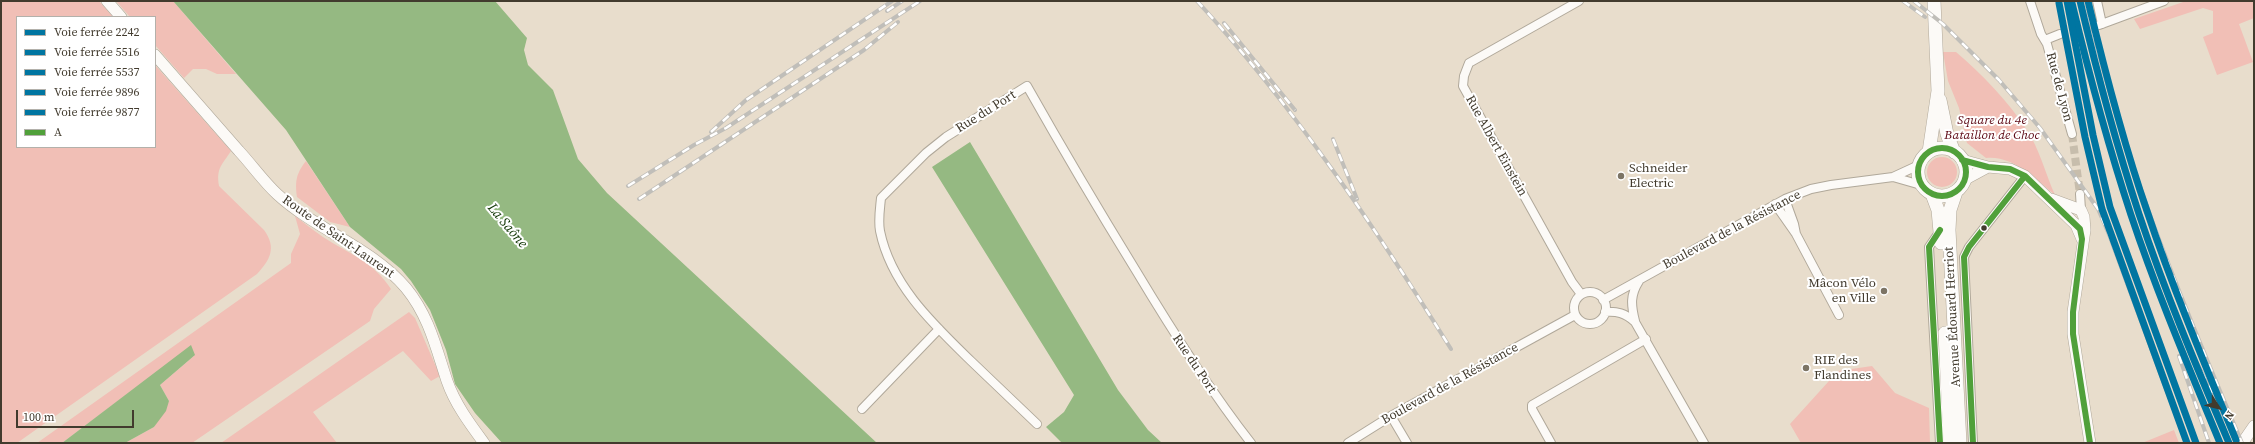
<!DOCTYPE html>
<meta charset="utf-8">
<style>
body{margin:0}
#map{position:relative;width:2255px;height:444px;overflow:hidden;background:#e8ddcc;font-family:"Source Serif 4",serif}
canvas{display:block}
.frame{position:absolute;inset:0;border:2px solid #423b2e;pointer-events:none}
.legend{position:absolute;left:16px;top:16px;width:140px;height:132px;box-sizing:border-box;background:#fff;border:1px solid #b3b1ab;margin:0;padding:5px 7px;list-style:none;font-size:12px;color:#423b2e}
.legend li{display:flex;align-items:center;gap:8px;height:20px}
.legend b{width:20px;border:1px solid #b3b1ab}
.north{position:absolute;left:2199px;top:388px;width:40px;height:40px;-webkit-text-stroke:3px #fff;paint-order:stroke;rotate:126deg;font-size:11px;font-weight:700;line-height:16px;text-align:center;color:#423b2e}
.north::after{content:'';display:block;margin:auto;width:14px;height:18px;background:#423b2e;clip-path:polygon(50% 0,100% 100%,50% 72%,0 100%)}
.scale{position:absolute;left:16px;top:410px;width:118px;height:18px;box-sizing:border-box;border:2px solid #423b2e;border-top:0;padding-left:5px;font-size:12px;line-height:14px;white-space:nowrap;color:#423b2e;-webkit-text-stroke:3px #fff;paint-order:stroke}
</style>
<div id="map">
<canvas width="2255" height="444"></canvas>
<div class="frame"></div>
<ul class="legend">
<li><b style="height:5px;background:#0075a1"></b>Voie ferrée 2242</li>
<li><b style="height:5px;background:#0075a1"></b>Voie ferrée 5516</li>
<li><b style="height:5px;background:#0075a1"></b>Voie ferrée 5537</li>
<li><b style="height:5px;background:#0075a1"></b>Voie ferrée 9896</li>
<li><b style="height:5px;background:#0075a1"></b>Voie ferrée 9877</li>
<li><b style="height:5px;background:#50a03a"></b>A</li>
</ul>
<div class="north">N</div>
<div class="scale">100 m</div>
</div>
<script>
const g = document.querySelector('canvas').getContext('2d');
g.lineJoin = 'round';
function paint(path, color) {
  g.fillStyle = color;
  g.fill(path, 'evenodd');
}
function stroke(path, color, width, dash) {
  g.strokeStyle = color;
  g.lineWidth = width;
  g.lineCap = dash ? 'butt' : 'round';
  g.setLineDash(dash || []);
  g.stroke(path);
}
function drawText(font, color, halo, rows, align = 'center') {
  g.font = font + ' "Source Serif 4",serif';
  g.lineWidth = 4;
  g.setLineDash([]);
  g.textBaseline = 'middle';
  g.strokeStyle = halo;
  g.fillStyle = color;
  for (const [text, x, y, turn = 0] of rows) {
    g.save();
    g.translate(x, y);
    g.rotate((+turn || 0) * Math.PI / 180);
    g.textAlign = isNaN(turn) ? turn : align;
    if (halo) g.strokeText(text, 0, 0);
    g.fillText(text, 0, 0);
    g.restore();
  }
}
const green = new Path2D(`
 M1 1H99L113 17H17V147H155V65L231 151C222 165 216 168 219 186L264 230C277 248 270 260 257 274L17 443H1Z
 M116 1H173L236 74H217L206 69H193L184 78 155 45V17H130Z
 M2186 1H2254V18L2239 24 2253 62 2217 75 2203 37 2213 33V11L2203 8 2140 29 2134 19Z
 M1943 52H1956C1982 74 2008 101 2027 130 2039 148 2046 175 2055 195 2035 179 2013 155 1986 158L1967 143 1959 108 1948 81Z
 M1927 172a15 15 0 1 1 30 0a15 15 0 1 1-30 0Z
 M306 161 350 227 330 222 297 197C295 181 296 174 306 161Z
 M295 216C304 223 313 230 323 237 349 254 373 261 391 289L374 309 370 321 192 443H125L154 427 169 401 160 385 195 355 133 390 62 443H37L291 263V254L300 234Z
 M409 312 415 318 440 376 431 381 403 351 313 412 337 443H221Z
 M1872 366 1895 393 1929 408 1930 443H1801L1790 424 1838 371Z
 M2174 430 2179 443H2142Z`);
const water = new Path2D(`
 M173 1H495L527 38 524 50 528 65 553 90 578 159 607 193 877 443H502L475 413 455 384 446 350 430 310 411 281 401 269 350 227 286 130Z
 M970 142 1118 390 1148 430 1162 443H1062L1046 427 1064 412 1074 395 932 167Z
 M191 345 195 355 160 385 169 401 166 411 154 427 125 443H62Z`);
const streetTunnel = new Path2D(`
 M2060 34 2099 25
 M2072 134 2080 194`);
const street = new Path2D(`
 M1579 1 1469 63 1464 76 1463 86 1572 282 1581 294
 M2030 1 2041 34 2047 44 2072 134
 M2097 1 2102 24
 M2099 25 2164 1
 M2045 40 2060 34
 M1893 177 1921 185
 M2080 194 2081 210
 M1775 204 1796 234 1794 224 1785 199
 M1796 234 1839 315
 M1574 308a16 16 0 1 1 32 0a16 16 0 1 1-32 0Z
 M1603 300 1785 199 1811 189 1831 185 1893 177 1919 165
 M1605 312C1617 311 1625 313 1635 322L1704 443
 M1635 321C1631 305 1630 295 1639 281
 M862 409 939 329
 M1391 416 1407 443
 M1037 424C1015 403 993 382 971 361 933 324 891 285 880 231 878 220 880 209 881 198L926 153 946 137 1027 86C1062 148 1098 209 1135 269 1171 329 1208 388 1251 443
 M1348 443 1391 416 1575 315
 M1551 443 1532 409V405L1646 339
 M1940 443 1929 247 1940 231
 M1973 443 1964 257 1969 247 2025 176`);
const secondary = new Path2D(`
 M107 1 121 17
 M155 55C183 87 211 119 239 151 252 165 263 181 277 194 316 230 371 247 406 288 429 316 436 348 447 381 455 404 470 424 484 443
 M1962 160 1988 167 2010 169 2025 176 2076 225 2082 239
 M1964 180 1988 167
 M2051 199 2081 210
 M2081 210 2084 217 2085 230 2073 312V334L2090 443
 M2245 439 2254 426`);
const primary = new Path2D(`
 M1940 100 1947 134 1954 152
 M1918 172a24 24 0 1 1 48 0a24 24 0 1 1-48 0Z
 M1929 152 1938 91 1934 1
 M1956 192 1950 210 1949 230 1960 443
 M1932 194 1938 210 1941 243
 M1945 333 1950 443`);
const rail = new Path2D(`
 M1197 1C1294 107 1375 227 1451 349
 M1903 1 1925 17
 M1914 1 1943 24 1999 80 2040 128 2098 209 2110 237 2166 389 2188 443
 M2086 1C2120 154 2181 299 2242 443
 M887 11 902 1
 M1224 23 1295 110
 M711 132 746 100 892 1
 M1333 139 1357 199
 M628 186 694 145 726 128 920 1
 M639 199 864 50 898 22
 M2187 343 2225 419
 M2179 356 2209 443`);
const bus1 = new Path2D(`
 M1918 172a24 24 0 1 1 48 0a24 24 0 1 1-48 0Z
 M1962 160 1988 167 2010 169 2025 176 2080 229 2082 239 2073 312V334L2090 443
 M1940 230 1929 247 1940 443
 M1973 443 1964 257 1969 247 2025 176`);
const rail1 = new Path2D(`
 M2080 1C2097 73 2116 144 2139 214 2165 292 2197 368 2229 443`);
const rail2 = new Path2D(`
 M2072 3C2089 74 2108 145 2131 215 2157 293 2189 368 2220 443`);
const rail3 = new Path2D(`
 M2067 1 2093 135 2110 207 2196 443`);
const rail4 = new Path2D(`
 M2088 1C2105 72 2123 142 2147 211 2173 289 2205 365 2236 440`);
const rail5 = new Path2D(`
 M2059 3 2085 137 2102 209 2187 443`);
const markers = [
 [1621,176,4,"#7c7465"],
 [1984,228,3.5,"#423b2e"],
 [1884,291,4,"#7c7465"],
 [1806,368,4,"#7c7465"]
];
const streetNames = [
 ["Rue de Lyon",2059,87,75],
 ["Rue du Port",986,112,-32],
 ["Rue Albert Einstein",1496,146,61],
 ["Boulevard de la Résistance",1732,230,-28],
 ["Route de Saint-Laurent",338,237,35],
 ["Avenue Édouard Herriot",1953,317,-93],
 ["Rue du Port",1194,364,56],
 ["Boulevard de la Résistance",1450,384,-29]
];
const parkNames = [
 ["Square du 4e",1992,121],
 ["Bataillon de Choc",1992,136]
];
const poiNames = [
 ["Schneider",1629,169],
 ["Electric",1629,184],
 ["Mâcon Vélo",1876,284,"right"],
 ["en Ville",1876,299,"right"],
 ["RIE des",1814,361],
 ["Flandines",1814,376]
];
const waterNames = [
 ["La Saône",507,226,50]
];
paint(green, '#f1bfb6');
paint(water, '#95b982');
stroke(streetTunnel, '#c7bdac', 8, [8, 4]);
stroke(street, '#b0a89a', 10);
stroke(secondary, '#b0a89a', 12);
stroke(primary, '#b0a89a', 14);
stroke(street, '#fcfaf7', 8);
stroke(secondary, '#fcfaf7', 11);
stroke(primary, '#fcfaf7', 13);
stroke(rail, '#c0beb9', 4);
stroke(rail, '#fff', 2.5, [8]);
stroke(bus1, '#50a03a', 6);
stroke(rail1, '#0075a1', 7);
stroke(rail2, '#0075a1', 7);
stroke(rail3, '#0075a1', 7);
stroke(rail4, '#0075a1', 7);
stroke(rail5, '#0075a1', 7);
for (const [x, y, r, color] of markers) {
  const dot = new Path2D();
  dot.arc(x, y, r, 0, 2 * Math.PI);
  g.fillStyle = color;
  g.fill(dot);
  stroke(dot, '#fff', 1.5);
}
drawText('13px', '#423b2e', '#fff', streetNames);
drawText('italic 13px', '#5c0713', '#fff', parkNames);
drawText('13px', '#423b2e', '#fff', poiNames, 'left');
drawText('italic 14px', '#0f3503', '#fff', waterNames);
</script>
